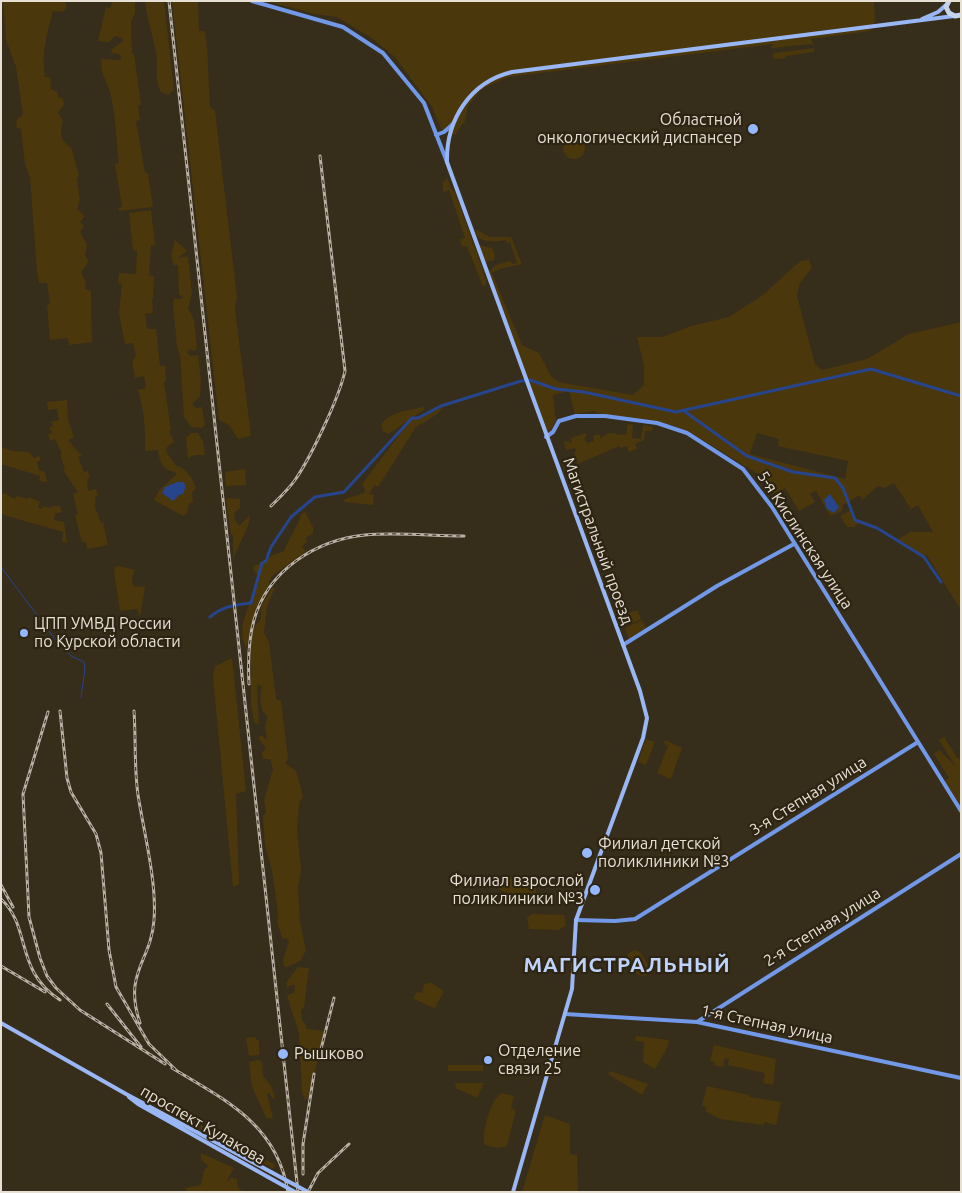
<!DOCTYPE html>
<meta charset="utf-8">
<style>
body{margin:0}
#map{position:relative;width:962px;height:1193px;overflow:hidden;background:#372d1b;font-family:Ubuntu,sans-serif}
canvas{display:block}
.frame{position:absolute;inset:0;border:2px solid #e7e0d5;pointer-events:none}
</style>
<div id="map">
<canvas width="962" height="1193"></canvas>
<div class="frame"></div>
</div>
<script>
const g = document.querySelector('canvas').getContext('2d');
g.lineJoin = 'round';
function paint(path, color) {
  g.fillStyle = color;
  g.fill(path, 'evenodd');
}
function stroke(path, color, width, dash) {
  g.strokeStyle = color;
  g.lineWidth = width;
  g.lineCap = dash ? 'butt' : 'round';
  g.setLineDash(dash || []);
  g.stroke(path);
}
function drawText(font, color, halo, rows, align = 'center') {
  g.font = font + ' Ubuntu,sans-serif';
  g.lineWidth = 4.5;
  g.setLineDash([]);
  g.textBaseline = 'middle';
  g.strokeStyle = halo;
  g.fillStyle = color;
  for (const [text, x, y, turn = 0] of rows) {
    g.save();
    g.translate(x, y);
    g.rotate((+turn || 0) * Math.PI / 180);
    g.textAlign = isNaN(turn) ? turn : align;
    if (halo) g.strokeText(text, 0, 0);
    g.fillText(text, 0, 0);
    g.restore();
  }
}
const green = new Path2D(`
 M3 1H65L67 7 63 12 53 11C47 33 41 54 45 77H50L51 89 57 92 59 97 63 99 64 104 58 113 63 120C60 132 59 140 71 147L79 176 77 178 80 200 77 209 85 216 80 222 84 226 80 232 87 245 85 256 89 261 81 272 86 282 85 289 91 291 92 342 69 345 68 338 50 340 47 306 50 303 47 283H39L37 271 30 177 25 164 21 129 17 128 16 121 23 114 16 67 6 40Z
 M113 1H135V13L131 21 132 53 134 54 141 105H138L140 120 136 121 145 173H148L153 207 119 211 118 208 122 207 115 164 119 163C116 140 116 115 110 92 106 77 101 78 101 59L120 60 121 57 119 54 112 53 111 50 123 41 122 38 115 36 109 42 98 41 106 7 110 8Z
 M145 1H164L174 90 168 95 161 92C154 80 158 65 156 53 153 35 147 19 145 1Z
 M172 1H198L199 31H205C209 57 208 81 210 107L215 111 237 297 235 309 251 436 238 439 229 425 219 420Z
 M267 1H874L875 22 870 31 811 39 814 45 812 44 773 48V50L771 47 773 44 509 77 490 85 480 91 468 106 465 121 455 135 441 129 432 107 395 57 373 39 337 17 314 14Z
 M814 48V52L786 56V58L775 59 772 56 774 53Z
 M563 148a11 11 0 1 1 22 0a11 11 0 1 1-22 0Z
 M446 179H448L451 189 455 192 486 279V284L483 287 467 246 462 247 460 239 465 238 449 190 443 192V183Z
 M151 210 155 245H151L149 275 154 276 153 298 152 299 153 313 145 314 147 329H156L160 366H165L166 381 164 382 171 431H169L174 442 167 447 166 451 176 466C186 467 193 479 196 488L192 493 193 502 189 504 187 513 183 516 154 500 160 489 176 475 175 472C163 470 159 461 158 450L145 451C146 431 144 409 138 390L146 388 144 376 135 378 132 362 136 355 133 343 125 344 119 313 122 284 118 283 119 273 136 274 137 251 133 250 129 213Z
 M475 229 490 237H511L522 264 500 269 492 273 522 345 539 353 551 376 558 382 633 395 644 385V365L637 337H663L691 326 729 317 763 295 800 261 809 260 812 267 799 285 797 296 815 364 822 370 867 359 909 334 961 322V610L926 554 924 556 897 540 910 532H933L918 505 911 509 894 483 885 488 878 486 862 500 860 495 843 505 842 511 830 516 816 491 810 494 815 502 799 511 785 488 775 494 766 479 688 431 671 425 596 413 595 411 575 414 569 391 553 395 556 421 550 432 547 431 528 381 540 383 528 380 489 271 496 265 511 261 512 264 517 263 510 242 507 243 506 240C495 242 475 244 475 229ZM757 433 779 439 778 446 848 461 845 479 750 454Z
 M175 240 187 251 178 258 188 256 192 294 188 308 194 320 197 347 195 351 190 349 187 352 190 356 198 355 201 381 200 396 192 404 196 408 202 407 205 425 202 428 191 427 184 417 180 356 177 346 173 304 174 299H181L183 296 179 295 178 265H174L171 256Z
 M479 245 492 248 495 254 494 260 485 262Z
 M67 400 68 420 74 437 68 440 82 456 78 457 84 472 88 471 90 478 87 479 88 491 96 489 98 496 95 497 96 503 94 504 101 523 103 522 108 545 87 549 86 542H82L75 516 78 514 73 494 78 492 63 470 65 469 60 455 62 454 55 439 50 441 48 435 52 433 49 428 53 426 51 422 59 420 57 409 48 410 47 402Z
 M445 406 436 415 416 427 378 487 374 485 369 494 374 495 373 505 344 502 345 499 364 493 365 490 362 484 412 418H418Z
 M424 407V410C410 418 401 427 388 434L383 431 381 425C388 412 410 410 424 407Z
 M628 424 633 425 632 438 641 439 643 425 653 427 652 431H645L644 440 635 444 637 449 629 452 627 446 621 448 619 446 578 464 574 452 576 451 575 448 566 450 564 441 572 443 571 438 586 433 587 436 584 438 587 443 594 441 593 436 599 434 601 438 608 433 626 435Z
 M191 433H198L203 441 205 455H195L188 458 186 438Z
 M1 447 12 451 29 452 34 458 39 456 41 460 37 462 39 470 45 472 47 482 39 481 40 476 1 464Z
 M245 469 246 485 226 486 225 472Z
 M4 493 15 499 16 496 28 499 29 497 40 502 38 507 42 509 43 506 51 508V506H60L62 512 55 514 54 520 64 522 67 543 62 541 63 532 4 515 1 512V494Z
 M228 498 240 499V508L235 512 234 518 239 526 250 515C251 525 237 547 233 560V535L231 534 226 501Z
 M852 509 851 513 855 520 860 522 854 527H847L840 516Z
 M305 512 313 527V533L306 538 307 541 302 547 306 551 272 576 252 623 246 650 242 636 243 622 259 577 253 570 254 566C263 562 273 553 283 552L300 519 301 514Z
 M119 566 135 570 132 577 133 586 145 587 140 617 137 609 120 611 114 571 115 567Z
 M272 588H275L267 606 264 633 269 642 276 699 281 701 288 759 285 763 296 771 303 796 299 804 297 830 301 870 298 887 300 921 306 951 300 961 287 967 284 966 283 960 289 941 286 938 283 939 277 923 278 913 272 871 265 845 263 816 266 812 264 800 273 769 270 759H263L262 753 266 748 258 738 261 735 267 740 265 725 268 717C260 712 259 696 262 687L259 684 257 687 259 725 254 722 251 705V644L254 628 261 619V607Z
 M637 610 641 619 624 627 621 616Z
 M642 620 646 628 629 639 625 628Z
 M232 658 246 791 236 794 239 884 233 887 213 677 215 666Z
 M944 737 958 759 961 758V806L944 781 949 778 934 754 939 750 956 767 939 740Z
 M646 739 655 742 646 765 638 762Z
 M665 740 682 748 671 779 657 773 668 746 664 743Z
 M506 876 535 885 537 896 529 901 501 891 499 888 500 881Z
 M532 914 564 915 566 925 559 930 529 929 527 918Z
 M634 950 640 952 650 968 646 976 638 975 628 959V954Z
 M298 967 309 968 304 1007 301 1010 302 1020 305 1023 307 1029 325 1031 308 1097 305 1100 302 1092 299 1033 287 996 294 992 295 985H291L287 988 286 983Z
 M430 982 444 991 435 1008C426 1006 419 1000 413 999L417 992 422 993 424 985Z
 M636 1036 669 1040 668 1046 655 1069 643 1062 644 1042 635 1041Z
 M254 1037 259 1041V1055L249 1056 246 1038Z
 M714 1045 776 1059 773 1085 763 1083 765 1073 728 1065 729 1059 725 1058 723 1067 714 1065 715 1062 710 1061Z
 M259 1060 262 1062 263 1077C270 1082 273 1089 275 1098H272L270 1093 267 1094 273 1118 267 1119 252 1087 249 1062Z
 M448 1065H483V1071H448Z
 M610 1071 648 1084 642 1095 608 1074Z
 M455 1083H484L477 1098 456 1088Z
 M707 1086 749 1095V1097L781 1102 776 1125 765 1122 763 1125 720 1119 705 1111 707 1108 702 1105Z
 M502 1093 514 1096 511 1108 516 1110 507 1146 498 1148 485 1145C481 1133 491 1098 502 1093Z
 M545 1115 570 1124V1154L577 1155 578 1192H522Z
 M200 1125 274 1164 275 1167 272 1168 199 1128Z
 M201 1153 234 1168 226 1182 232 1178 237 1179V1186L243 1192H188L185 1188 201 1185 204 1171 208 1166 201 1159Z`);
const water = new Path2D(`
 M177 482H183L186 486 183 494 179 495 173 501 162 493 165 487Z
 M830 494 839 507 834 513 827 509 824 500Z`);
const stream = new Path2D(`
 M1 567 54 638 71 656 84 662 85 669 81 697`);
const canal = new Path2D(`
 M684 411 747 456 793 472 835 478 843 488 855 520 877 528 924 557 941 582
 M210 617C223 606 235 605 251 603L262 563 266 561 271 547 291 517 315 497 344 492 412 418H418L441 406 521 381 530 380 556 389 584 392 676 412 871 369 961 396`);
const secondary = new Path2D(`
 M252 1 343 27 383 53 424 103 447 162
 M436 135 444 132 453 124
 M546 437 553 432 559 421 576 416H605L657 423 687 433 743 469 772 507 961 811
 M623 645 717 586 794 544
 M576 920 615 921 635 919 918 742
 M565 1014 697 1022 961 1078
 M697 1022 961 854`);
const primary = new Path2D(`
 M922 19 938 12 946 5
 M1 1023 126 1094 271 1172
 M129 1097 138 1104 268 1177
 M513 1192 572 989 576 920 643 738 647 718 640 691 447 162C446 120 470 82 512 72L954 16`);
const highway = new Path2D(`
 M949 1 946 7 949 13 955 16 961 15`);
const rail = new Path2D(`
 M169 1 298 1192
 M271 506C279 498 288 490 295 480 311 457 339 398 345 371L320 156
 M249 684C248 663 248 641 254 620 268 570 316 540 365 535 397 532 432 536 464 536
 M60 711 67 778 71 792 96 834 101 853 109 950 116 987 149 1044 177 1071
 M134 711C136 739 134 767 138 795 144 833 157 882 154 920 151 962 123 972 140 1023
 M48 712 23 794 29 917 40 958 47 976 56 988 80 1010 165 1064
 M1 885 13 907
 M1 899C32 928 14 970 60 1000
 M1 966 45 992
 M107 1004 141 1047
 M319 1057 334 998
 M172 1068C225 1100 277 1124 288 1192
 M303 1174V1144L314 1074
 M308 1192 318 1173 349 1144`);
const primaryBridge = new Path2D(`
 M271 1172 308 1192
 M268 1177 295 1192`);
const markers = [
 [753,129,6,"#94b7fd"],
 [24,633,5,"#94b7fd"],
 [587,853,6,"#94b7fd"],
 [595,890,6,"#94b7fd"],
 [283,1054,6,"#94b7fd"],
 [488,1060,5,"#94b7fd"]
];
const poiNames = [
 ["Областной",742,120,"right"],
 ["онкологический диспансер",742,138,"right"],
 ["ЦПП УМВД России",34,624],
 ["по Курской области",34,642],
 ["Филиал детской",598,844],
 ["поликлиники №3",598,862],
 ["Филиал взрослой",584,881,"right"],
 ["поликлиники №3",584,899,"right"],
 ["Отделение",498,1051],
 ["связи 25",498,1069],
 ["Рышково",294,1054]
];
const streetNames = [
 ["5-я Кислинская улица",805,540,57],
 ["Магистральный проезд",598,541,70],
 ["3-я Степная улица",808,796,-32],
 ["2-я Степная улица",822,927,-32],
 ["1-я Степная улица",767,1024,12],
 ["проспект Кулакова",203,1125,30]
];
const districtNames = [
 ["МАГИСТРАЛЬНЫЙ",627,965]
];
paint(green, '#4b370c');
paint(water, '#26458d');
stroke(stream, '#26458d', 1);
stroke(canal, '#26458d', 3);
stroke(secondary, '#7298e8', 4);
stroke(primary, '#99b7f5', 4);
stroke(highway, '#c6d3ec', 5);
stroke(rail, '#b9b1a5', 3);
stroke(rail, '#2d2412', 1, [4]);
stroke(primaryBridge, '#99b7f5', 4);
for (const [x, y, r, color] of markers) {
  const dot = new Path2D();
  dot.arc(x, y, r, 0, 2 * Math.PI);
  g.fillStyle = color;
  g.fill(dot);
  stroke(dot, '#2d2412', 2);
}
drawText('16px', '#e7e0d5', '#2d2412', poiNames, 'left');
drawText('16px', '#e7e0d5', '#2d2412', streetNames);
g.letterSpacing = '1px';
drawText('bold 21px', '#bed2fa', '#2d2412', districtNames);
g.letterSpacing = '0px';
</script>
